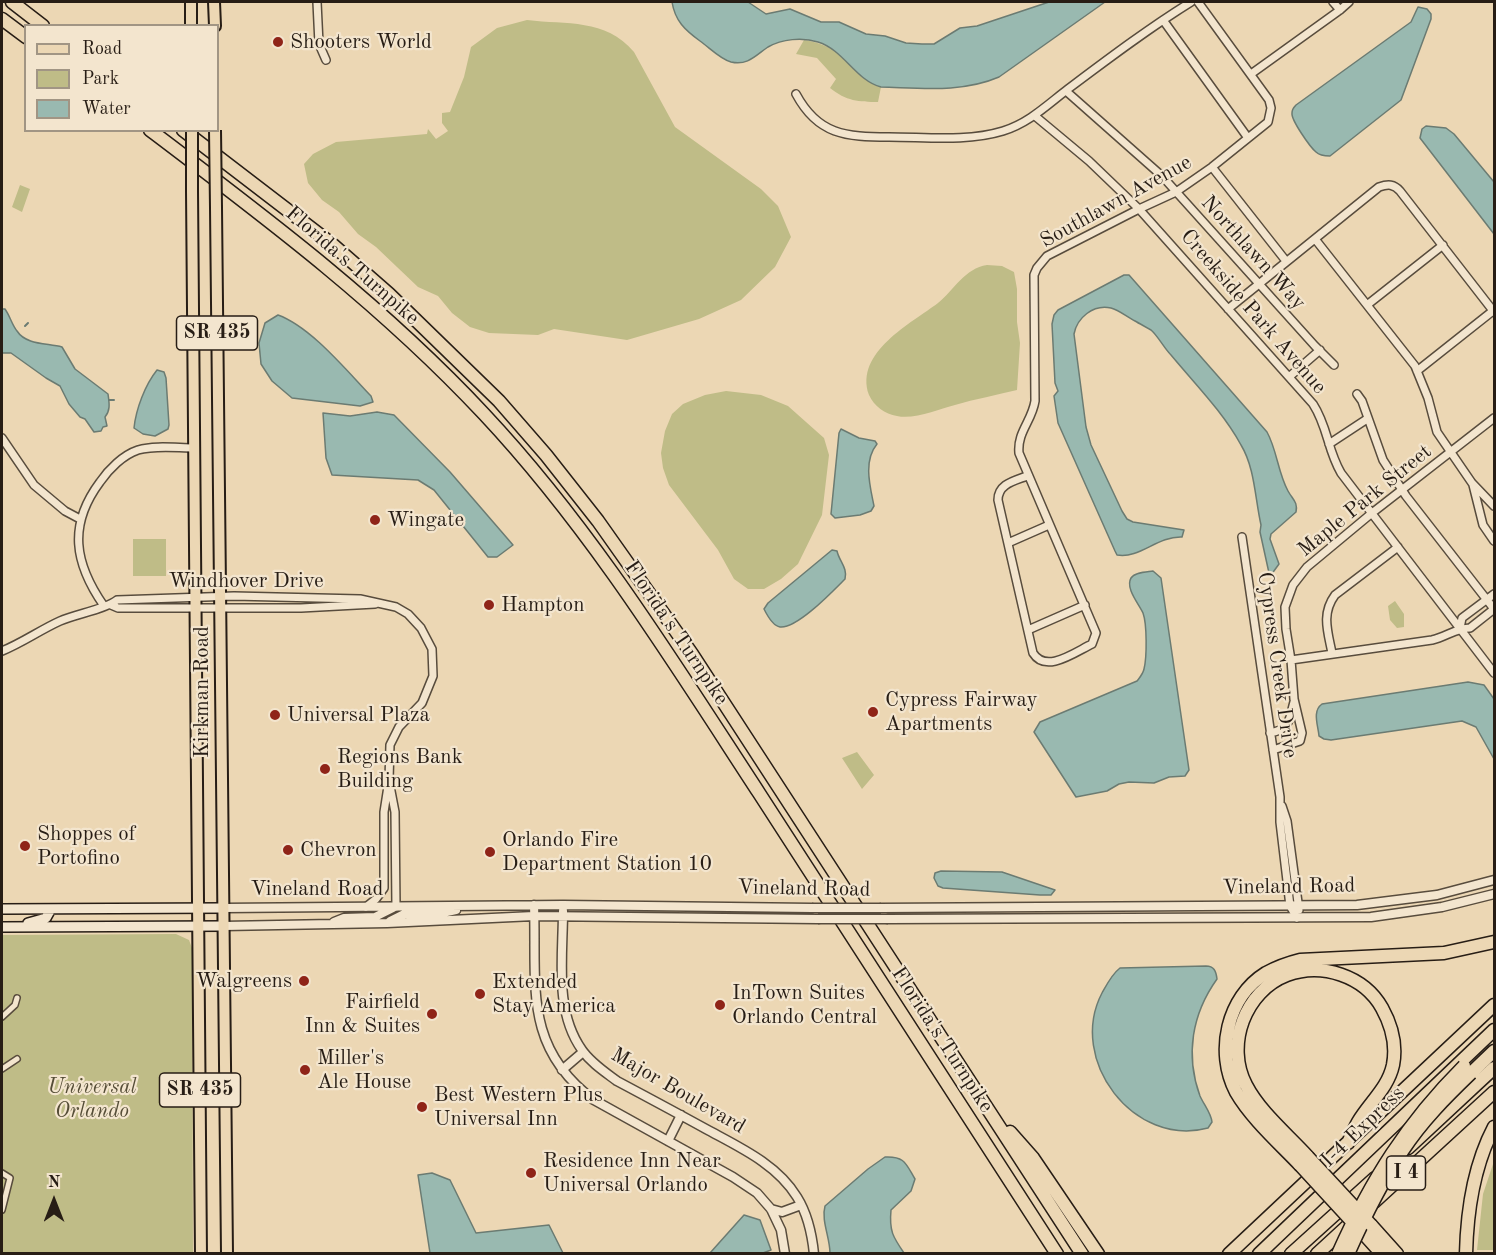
<!DOCTYPE html>
<style>
body{margin:0}
#map{position:relative;width:1496px;height:1255px;overflow:hidden;background:#ecd7b4;font-family:"Old Standard TT",serif}
canvas{display:block}
.frame{position:absolute;inset:0;border:3px solid #271d15;pointer-events:none}
.legend{position:absolute;left:24px;top:24px;width:195px;height:108px;box-sizing:border-box;background:#f3e5ce;border:2px solid #a19584;margin:0;padding:8px 10px;list-style:none;font-size:18px;color:#271d15}
.legend li{display:flex;align-items:center;gap:12px;height:30px}
.legend b{width:30px;border:2px solid #a19584}
.north{position:absolute;left:24px;top:1171px;width:60px;height:60px;-webkit-text-stroke:4px #f3e5ce;paint-order:stroke;rotate:0deg;font-size:16px;font-weight:700;line-height:24px;text-align:center;color:#271d15}
.north::after{content:'';display:block;margin:auto;width:21px;height:27px;background:#271d15;clip-path:polygon(50% 0,100% 100%,50% 72%,0 100%)}
</style>
<div id="map">
<canvas width="1496" height="1255"></canvas>
<div class="frame"></div>
<ul class="legend">
<li><b style="height:8px;background:#ecd7b4"></b>Road</li>
<li><b style="height:16px;background:#bfbc87"></b>Park</li>
<li><b style="height:16px;background:#99b9b0"></b>Water</li>
</ul>
<div class="north">N</div>
</div>
<script>
const g = document.querySelector('canvas').getContext('2d');
g.lineJoin = 'round';
function paint(path, color) {
  g.fillStyle = color;
  g.fill(path, 'evenodd');
}
function stroke(path, color, width, dash) {
  g.strokeStyle = color;
  g.lineWidth = width;
  g.lineCap = dash ? 'butt' : 'round';
  g.setLineDash(dash || []);
  g.stroke(path);
}
function drawText(font, color, halo, rows, align = 'center') {
  g.font = font + ' "Old Standard TT",serif';
  g.lineWidth = 4.5;
  g.setLineDash([]);
  g.textBaseline = 'middle';
  g.strokeStyle = halo;
  g.fillStyle = color;
  for (const [text, x, y, turn = 0] of rows) {
    g.save();
    g.translate(x, y);
    g.rotate((+turn || 0) * Math.PI / 180);
    g.textAlign = isNaN(turn) ? turn : align;
    if (halo) g.strokeText(text, 0, 0);
    g.fillText(text, 0, 0);
    g.restore();
  }
}
const green = new Path2D(`
 M527 20C567 25 605 18 634 52L675 127 761 189 778 206 791 237 775 267 741 300 699 319 627 340 554 329 538 335 489 333 470 327 452 313 438 296 418 287 376 247 358 234 339 212 322 200 308 183 304 164 313 154 336 142 427 134 428 129 436 139 448 131 442 123V113L450 112 464 77 471 47 497 28Z
 M804 40C816 42 826 45 836 52 851 65 862 82 881 87L878 102C859 102 846 101 830 88L836 79 817 58 796 54Z
 M20 185 30 189 22 212 12 207Z
 M987 265 1002 266 1014 272 1017 289V322L1020 343 1017 390C997 395 975 399 955 405 939 409 914 420 897 416 885 414 874 406 869 395 854 352 912 323 938 303 954 290 965 268 987 265Z
 M726 391 761 395 788 406 824 438 829 455 822 515 798 564 781 579 764 589H748L734 579 718 550 669 485 663 468 661 453 665 431 672 414 683 404 705 395Z
 M133 539H166V576H133Z
 M1395 601 1404 614V627L1397 628 1390 620 1388 606Z
 M857 752 874 775 862 789 842 758Z
 M176 934 189 940 192 948 193 1253H2V935Z
 M1494 1161V1250H1477L1483 1194Z`);
const water = new Path2D(`
 M672 2H748L766 14 790 9 821 22H839L866 34 885 36 906 43 922 44H934L960 28 977 26 1049 2H1105L999 77C962 93 921 88 881 87 855 80 844 50 818 42 802 37 782 39 768 47 756 55 748 66 731 62 720 59 710 48 700 41 685 30 675 21 672 2Z
 M1418 7 1427 9 1431 14V19L1401 100 1330 156C1325 156 1319 155 1316 152 1310 147 1291 120 1292 113 1292 110 1294 107 1296 105L1411 22Z
 M1426 126 1446 128 1454 134 1494 182V234L1420 138 1422 129Z
 M1124 275H1129L1267 432C1277 450 1278 473 1288 491 1293 500 1298 502 1296 512L1271 534 1270 539 1279 564 1271 575 1269 573 1260 532 1261 525C1255 499 1255 468 1241 445 1223 412 1195 384 1171 355 1164 348 1158 336 1151 330 1146 327 1140 324 1135 321 1127 317 1119 310 1111 308 1093 304 1077 318 1074 334L1086 427 1091 445 1122 511 1127 519 1133 522 1184 530 1182 537C1157 536 1140 559 1117 555L1115 551 1058 423 1054 396 1058 391 1055 383 1052 324 1054 315 1058 310Z
 M2 309H5C10 316 12 325 17 331 26 345 47 343 62 347L75 369 108 394C109 402 111 410 105 417L107 426 103 427 101 431 94 432 85 419 80 417 69 404 60 386 46 378 11 353H2Z
 M278 315C311 327 346 370 371 396L373 402 360 406 292 398 272 381 261 364 259 343 265 323Z
 M157 370 164 372 166 378 169 425 168 429 155 436 143 434 134 428C136 409 145 385 157 370Z
 M377 412 394 415 450 472 513 545 497 557H488L434 490 418 480 332 475 326 458 323 413 350 416Z
 M841 429 859 438 875 441 877 444C863 461 870 486 874 506L871 511 860 515 835 518 831 514 839 433Z
 M832 550 837 551C839 561 848 568 845 579 833 591 797 629 780 627 773 626 767 615 764 609L768 603Z
 M1153 571 1161 578 1189 770 1185 776 1169 777 1154 783 1129 782 1119 784 1107 791 1076 797 1034 732 1040 722 1137 681C1140 677 1143 674 1144 669 1147 657 1147 624 1143 613 1139 604 1125 588 1131 578 1135 572 1146 572 1153 571Z
 M1468 682 1484 685 1494 699V759L1476 727 1462 721 1331 740 1324 739 1319 736C1318 725 1312 711 1322 704Z
 M941 871 1002 872 1055 890 1051 895H1040L943 888 938 886 934 878 935 873Z
 M1206 966C1214 966 1216 971 1217 979 1192 1014 1185 1055 1200 1096 1204 1105 1211 1113 1212 1122L1208 1128C1134 1148 1067 1060 1102 993 1107 984 1112 974 1120 968Z
 M885 1157C905 1156 906 1164 915 1179L911 1191 891 1210C889 1231 893 1237 904 1253H830C830 1238 821 1220 825 1206L868 1169Z
 M432 1173 450 1180 476 1233 549 1225 563 1253H430L418 1175Z
 M744 1215 760 1220 771 1250 763 1253H710Z`);
const stream = new Path2D(`
 M25 326 28 323
 M109 400H114`);
const pedestrian = new Path2D(`
 M2 1017 15 1005 17 998
 M2 1069 17 1059
 M2 1173 10 1178 2 1210`);
const minor = new Path2D(`
 M317 2 319 44 326 60
 M1333 2 1340 10
 M1163 20 1248 138
 M1251 74 1340 10 1349 2
 M1066 91 1162 176 1315 346 1334 365
 M796 94C818 135 846 137 889 137 926 137 967 142 1003 131 1029 123 1047 105 1068 89 1108 59 1149 28 1191 2
 M1035 116 1089 161 1139 209 1313 404C1328 427 1327 449 1341 473L1494 673
 M1212 167 1286 261
 M1315 239 1415 366 1428 398 1437 432 1472 483 1494 506
 M1367 305 1443 245
 M1228 309 1379 187C1388 184 1394 184 1400 191L1494 312
 M1417 371 1494 310
 M1289 377 1320 350
 M1357 394 1362 401 1383 460 1406 496 1494 609
 M2 438 34 485 65 511 80 519
 M1329 444 1367 419
 M1027 476C1014 481 998 484 998 500L1033 653C1046 674 1075 652 1092 644L1096 633 1019 453C1017 432 1032 421 1035 401L1034 275 1037 268 1047 256 1139 209 1176 192 1212 167 1268 122 1271 108 1269 100 1198 2
 M1473 485 1483 525 1494 541
 M1242 537 1280 797V822L1290 906 1297 918
 M1008 543 1049 525
 M111 605 118 608H301L375 604
 M104 606C74 563 68 525 100 482 109 469 123 455 138 450 155 445 177 448 194 448
 M1460 628 1462 618 1494 594
 M1028 630 1085 605
 M2 651C22 643 40 630 60 621 76 614 106 609 117 600L234 596 360 599 396 607 408 614 421 628 432 649 433 676 422 703 399 727 390 745 389 780 384 812V888L376 899 366 907
 M1332 653C1328 632 1321 614 1335 595L1398 547
 M1291 660 1432 640C1446 637 1456 628 1470 628L1494 609
 M1270 733C1291 729 1289 719 1294 702
 M1273 750 1300 741 1302 733 1294 699 1291 660 1286 629 1285 607 1293 585 1307 567 1372 513 1494 418
 M390 786 395 812 396 907
 M1282 806 1287 821 1299 910`);
const tertiary = new Path2D(`
 M534 905C537 983 522 1047 594 1100L733 1177 757 1193 771 1209 781 1230 785 1254
 M224 908 563 905 812 908
 M881 908 1357 905 1437 895 1494 880
 M563 911C563 957 554 1011 582 1050 591 1063 605 1072 617 1081 647 1097 677 1113 706 1129 739 1147 777 1164 797 1197 807 1213 812 1234 814 1254
 M888 919 1371 917 1442 907 1494 894
 M390 921 404 914 442 913 456 910
 M334 922 344 918 375 917 393 908
 M224 926 387 923 534 916 818 919
 M562 1070 583 1052
 M668 1141 681 1115
 M771 1209 782 1212 801 1205`);
const secondary = new Path2D(`
 M2 909 224 908
 M28 923 46 918 51 909
 M2 927 224 926`);
const primary = new Path2D(`
 M191 2V26
 M214 2 215 26
 M192 191 201 1254
 M216 208 227 1254`);
const motorway = new Path2D(`
 M12 2 43 26
 M2 19 26 37
 M150 130C269 220 382 305 484 414 591 528 674 663 759 793 858 947 958 1100 1057 1254
 M183 130 333 245 389 294 499 401 546 455 598 521 692 654 1082 1254
 M1471 1073 1494 1051
 M1010 1132 1033 1158 1098 1254
 M1408 1148 1494 1068
 M1308 1157C1287 1134 1260 1112 1246 1085 1225 1045 1245 991 1287 975 1322 962 1364 976 1382 1008 1392 1026 1397 1044 1393 1065 1388 1088 1370 1102 1358 1122 1354 1129 1351 1136 1348 1143
 M1300 1165C1279 1143 1251 1118 1236 1092 1215 1052 1227 997 1266 973 1277 967 1288 963 1300 960L1444 953 1494 942
 M1374 1202 1494 1092
 M1371 1225 1397 1254
 M1363 1233 1382 1254
 M1229 1254 1494 1005
 M1259 1254 1494 1030
 M1291 1254 1375 1178
 M1317 1254 1354 1220
 M1466 1254C1467 1211 1474 1165 1494 1127`);
const tertiaryBridge = new Path2D(`
 M812 908H881
 M818 919H888`);
const primaryBridge = new Path2D(`
 M192 130V191
 M215 130 216 208`);
const motorwayBridge = new Path2D(`
 M1308 1157 1371 1225
 M1300 1165 1358 1228
 M1338 1254C1371 1180 1407 1123 1464 1066
 M1348 1254C1364 1218 1381 1183 1403 1150 1422 1121 1446 1097 1471 1073`);
const markers = [
 [278,42,6,"#8f2418"],
 [375,520,6,"#8f2418"],
 [489,605,6,"#8f2418"],
 [873,712,6,"#8f2418"],
 [275,715,6,"#8f2418"],
 [325,769,6,"#8f2418"],
 [25,846,6,"#8f2418"],
 [288,850,6,"#8f2418"],
 [490,852,6,"#8f2418"],
 [304,981,6,"#8f2418"],
 [480,994,6,"#8f2418"],
 [720,1005,6,"#8f2418"],
 [432,1014,6,"#8f2418"],
 [305,1070,6,"#8f2418"],
 [422,1107,6,"#8f2418"],
 [531,1173,6,"#8f2418"]
];
const shields = [
 [217,333,81],
 [200,1090,81],
 [1406,1173,39]
];
const shieldNames = [
 ["SR 435",217,333],
 ["SR 435",200,1090],
 ["I 4",1406,1173]
];
const poiNames = [
 ["Shooters World",290,42],
 ["Wingate",387,520],
 ["Hampton",501,605],
 ["Cypress Fairway",885,700],
 ["Apartments",885,724],
 ["Universal Plaza",287,715],
 ["Regions Bank",337,757],
 ["Building",337,781],
 ["Shoppes of",37,834],
 ["Portofino",37,858],
 ["Orlando Fire",502,840],
 ["Department Station 10",502,864],
 ["Chevron",300,850],
 ["Walgreens",292,981,"right"],
 ["Extended",492,982],
 ["Stay America",492,1006],
 ["InTown Suites",732,993],
 ["Orlando Central",732,1017],
 ["Fairfield",420,1002,"right"],
 ["Inn & Suites",420,1026,"right"],
 ["Miller's",317,1058],
 ["Ale House",317,1082],
 ["Best Western Plus",434,1095],
 ["Universal Inn",434,1119],
 ["Residence Inn Near",543,1161],
 ["Universal Orlando",543,1185]
];
const streetNames = [
 ["Southlawn Avenue",1116,202,-29],
 ["Northlawn Way",1253,253,48],
 ["Florida's Turnpike",352,266,41],
 ["Creekside Park Avenue",1253,312,49],
 ["Maple Park Street",1365,501,-39],
 ["Windhover Drive",246,581],
 ["Florida's Turnpike",676,633,56],
 ["Cypress Creek Drive",1277,665,82],
 ["Kirkman Road",202,692,-90],
 ["Vineland Road",1289,887,-1],
 ["Vineland Road",317,889],
 ["Vineland Road",804,889,1],
 ["Florida's Turnpike",942,1040,57],
 ["Major Boulevard",678,1091,30],
 ["I-4 Express",1363,1127,-44]
];
const parkNames = [
 ["Universal",92,1087],
 ["Orlando",92,1111]
];
paint(green, '#bfbc87');
paint(water, '#99b9b0');
stroke(water, '#6b7b72', 1.5);
stroke(stream, '#6b7b72', 2);
stroke(pedestrian, '#584c3d', 8);
stroke(minor, '#584c3d', 10);
stroke(tertiary, '#584c3d', 11);
stroke(secondary, '#271d15', 12);
stroke(primary, '#271d15', 14);
stroke(motorway, '#271d15', 15);
stroke(pedestrian, '#f3e5ce', 5);
stroke(minor, '#f3e5ce', 7);
stroke(tertiary, '#f3e5ce', 8);
stroke(secondary, '#f3e5ce', 9);
stroke(primary, '#ecd7b4', 10);
stroke(motorway, '#ecd7b4', 12);
stroke(tertiaryBridge, '#584c3d', 11, []);
stroke(primaryBridge, '#271d15', 14, []);
stroke(motorwayBridge, '#271d15', 15, []);
stroke(tertiaryBridge, '#f3e5ce', 8);
stroke(primaryBridge, '#ecd7b4', 10);
stroke(motorwayBridge, '#ecd7b4', 12);
for (const [x, y, r, color] of markers) {
  const dot = new Path2D();
  dot.arc(x, y, r, 0, 2 * Math.PI);
  g.fillStyle = color;
  g.fill(dot);
  stroke(dot, '#f3e5ce', 2);
}
for (const [x, y, w] of shields) {
  const box = new Path2D();
  box.roundRect(x - w / 2, y - 17, w, 34, 4.5);
  g.fillStyle = '#f3e5ce';
  g.fill(box);
  stroke(box, '#271d15', 1.5);
}
drawText('bold 20px', '#271d15', null, shieldNames);
drawText('21px', '#271d15', '#f3e5ce', poiNames, 'left');
drawText('21px', '#271d15', '#f3e5ce', streetNames);
drawText('italic 21px', '#554d37', '#f3e5ce', parkNames);
</script>
